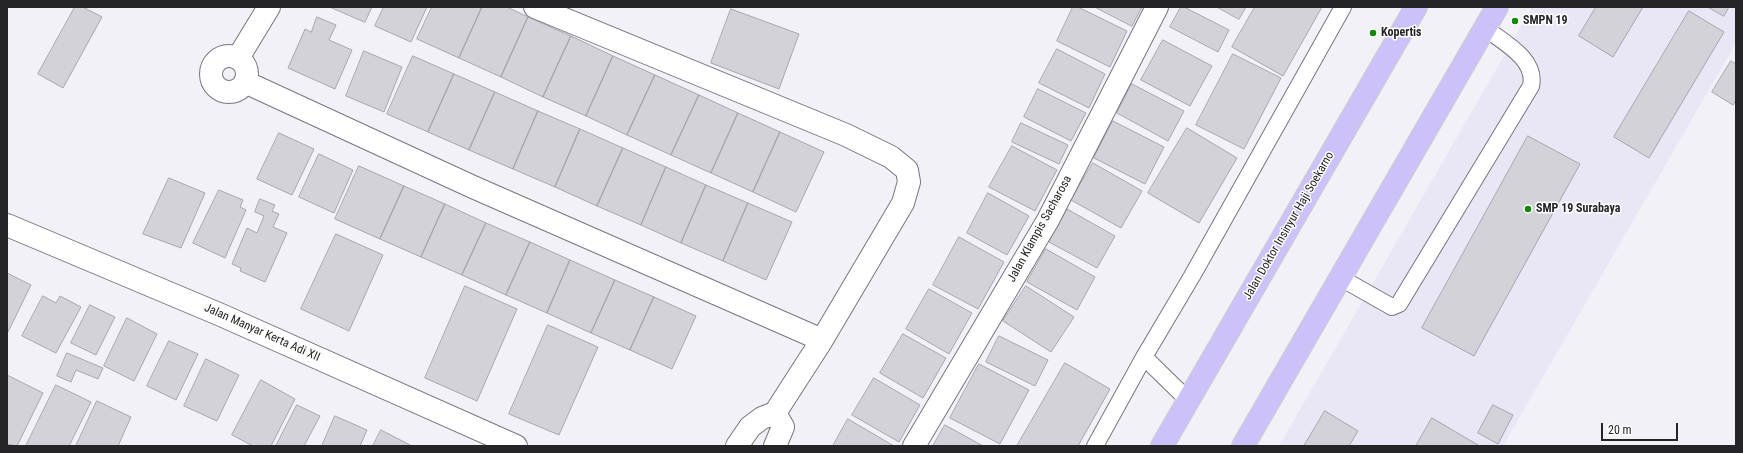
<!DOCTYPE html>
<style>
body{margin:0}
#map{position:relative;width:1743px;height:453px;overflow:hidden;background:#f2f1f8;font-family:"Roboto Condensed",sans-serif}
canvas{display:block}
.frame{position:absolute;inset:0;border:8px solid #252427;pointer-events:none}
.scale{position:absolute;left:1601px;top:423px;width:77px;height:18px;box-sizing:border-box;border:2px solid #252427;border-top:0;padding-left:5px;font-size:12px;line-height:14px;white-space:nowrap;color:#252427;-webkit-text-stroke:3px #fff;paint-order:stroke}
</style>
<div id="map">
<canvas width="1743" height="453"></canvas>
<div class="frame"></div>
<div class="scale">20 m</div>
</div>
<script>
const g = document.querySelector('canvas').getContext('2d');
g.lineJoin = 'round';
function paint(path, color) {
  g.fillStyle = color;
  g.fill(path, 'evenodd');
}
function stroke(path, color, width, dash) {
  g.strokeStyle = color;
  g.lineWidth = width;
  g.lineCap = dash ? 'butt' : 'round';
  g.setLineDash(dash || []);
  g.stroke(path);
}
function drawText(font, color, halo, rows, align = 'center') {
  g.font = font + ' "Roboto Condensed",sans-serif';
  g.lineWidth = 3;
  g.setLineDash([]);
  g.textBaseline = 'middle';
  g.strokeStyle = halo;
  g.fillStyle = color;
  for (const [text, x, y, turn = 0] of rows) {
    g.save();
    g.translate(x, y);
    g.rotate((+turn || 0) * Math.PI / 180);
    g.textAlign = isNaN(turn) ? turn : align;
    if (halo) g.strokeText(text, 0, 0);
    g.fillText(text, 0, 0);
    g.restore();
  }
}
const built = new Path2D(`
 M1532 7H1736V43L1503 446H1279Z`);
const building = new Path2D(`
 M75 7H83L102 17 63 88 38 74Z
 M330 7H372L365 22Z
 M384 7H427L411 42 375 26Z
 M432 7H482L459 58 417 39Z
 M482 7H507L528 17 501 77 459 58Z
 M1073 7H1078L1127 31 1110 67 1057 41Z
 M1095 7H1142L1132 26Z
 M1181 7H1184L1229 30 1218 52 1170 27Z
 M1217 7H1246L1239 19Z
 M1255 7H1322L1283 76 1232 47Z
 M1596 7H1643L1613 57 1579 36Z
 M1708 7H1729L1724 16Z
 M731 9 799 34 779 89 711 63Z
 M1689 11 1724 32 1649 158 1614 137Z
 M317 17 336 25 329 40 352 50 335 89 288 68 305 29 311 32Z
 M528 17 571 36 543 97 501 77Z
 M571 36 613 56 586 116 543 97Z
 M1163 40 1212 66 1190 106 1141 80Z
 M1057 49 1105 74 1089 108 1039 83Z
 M364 51 402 67 384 112 346 96Z
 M1233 54 1281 78 1244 149 1196 125Z
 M413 56 454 74 428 132 387 114Z
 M613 56 655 75 627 135 586 116Z
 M1731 61 1736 64V100L1733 105 1712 92Z
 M454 74 495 92 469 150 428 132Z
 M655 75 699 95 671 155 627 135Z
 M1132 84 1184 111 1168 141 1117 113Z
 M1038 89 1086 113 1071 141 1024 117Z
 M495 92 538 111 513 169 469 150Z
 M699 95 738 113 711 173 671 155Z
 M538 111 580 129 555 187 513 169Z
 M738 113 780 132 753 192 711 173Z
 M1113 121 1164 147 1145 184 1094 158Z
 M1021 123 1068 145 1059 164 1012 142Z
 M1187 128 1237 158 1199 223 1148 193Z
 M580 129 623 148 597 206 555 187Z
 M780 132 824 152 796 212 753 192Z
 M279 133 314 149 292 195 257 179Z
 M1528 136 1580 164 1474 356 1422 328Z
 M1012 146 1057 170 1035 211 989 187Z
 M623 148 666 167 641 225 597 206Z
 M319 154 353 170 334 213 299 197Z
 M1093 163 1142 191 1121 228 1071 200Z
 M359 166 404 186 380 239 335 219Z
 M666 167 706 185 681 243 641 225Z
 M169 178 205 193 181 248 143 234Z
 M706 185 748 203 723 261 681 243Z
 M404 186 445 204 421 257 380 239Z
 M219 190 243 200 240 207 246 210 225 258 193 243Z
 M988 193 1029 216 1007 255 967 233Z
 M260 199 275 205 272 211 279 214 273 227 287 233 265 282 240 271 241 268 232 264 247 228 257 233 264 216 255 212Z
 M748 203 792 222 766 280 723 261Z
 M445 204 486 223 462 275 421 257Z
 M1067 209 1115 236 1097 268 1049 242Z
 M486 223 530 242 506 295 462 275Z
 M336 234 383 255 349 331 301 309Z
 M959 237 1004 262 978 309 933 285Z
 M530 242 570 260 547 313 506 295Z
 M1046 249 1095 277 1077 310 1027 282Z
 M570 260 615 280 591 333 547 313Z
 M7 273 31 285 7 334Z
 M615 280 654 297 630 350 591 333Z
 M465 286 517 309 477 401 425 378Z
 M1026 286 1074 317 1051 352 1003 321Z
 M929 289 972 313 949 354 906 329Z
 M43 296 56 303 60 296 81 307 56 353 22 336Z
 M654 297 696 316 672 369 630 350Z
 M90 305 115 317 96 355 71 343Z
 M127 318 157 334 134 381 104 366Z
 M548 325 598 347 559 435 509 414Z
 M903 334 946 358 923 398 880 373Z
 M999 336 1048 360 1035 386 986 362Z
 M169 341 198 354 176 400 147 386Z
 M67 353 103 368 98 379 76 370 71 382 57 376Z
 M206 359 239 375 217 421 184 406Z
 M1065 363 1110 389 1078 446H1017Z
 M979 364 1029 390 1000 444 950 418Z
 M7 375 43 393 17 446 7 444Z
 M874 378 920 405 899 442 852 415Z
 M261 380 295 399 271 446H253L232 435Z
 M56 385 91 402 69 446H26Z
 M97 401 131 417 118 446H76Z
 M297 405 320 416 304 446H276Z
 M1493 405 1513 415 1498 444 1478 433Z
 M1325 411 1358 431 1349 446H1304Z
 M335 416 367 430 360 446H322Z
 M1432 418 1478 445 1477 446H1416Z
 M848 419 894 446H833Z
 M945 425 983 446H933Z
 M381 430 412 446H373Z`);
const service = new Path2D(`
 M1339 277 1392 307 1399 304 1531 86C1537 59 1503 42 1485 28
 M1188 400 1144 357 1192 276 1343 7
 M1095 446 1144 357`);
const minor = new Path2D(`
 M535 7 846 135 891 157 907 170 909 182 903 203 822 340 775 413 762 418 750 427 737 446
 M211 74a18 18 0 1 1 36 0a18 18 0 1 1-36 0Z
 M238 58 269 7
 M245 82 473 187 822 340
 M7 225 221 315 516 446
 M775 446 783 427 775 413
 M914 446 1048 220 1157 7`);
const primary = new Path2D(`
 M1162 446 1416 7
 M1243 446 1497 7`);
const markers = [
 [1515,21,4,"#148807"],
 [1373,33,4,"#148807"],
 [1528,209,4,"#148807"]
];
const poiNames = [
 ["SMPN 19",1523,21],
 ["Kopertis",1381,33],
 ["SMP 19 Surabaya",1536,209]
];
const streetNames = [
 ["Jalan Doktor Insinyur Haji Soekarno",1289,226,-60],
 ["Jalan Klampis Sacharosa",1040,229,-61],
 ["Jalan Manyar Kerta Adi XII",262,333,24]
];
paint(built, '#e9e7f6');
paint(building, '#d3d2d9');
stroke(building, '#a7a6ad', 1);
stroke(service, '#77767d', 18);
stroke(minor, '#77767d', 24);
stroke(primary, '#cfcfcf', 24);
stroke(service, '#fff', 16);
stroke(minor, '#fff', 22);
stroke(primary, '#ccc1f9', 22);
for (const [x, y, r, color] of markers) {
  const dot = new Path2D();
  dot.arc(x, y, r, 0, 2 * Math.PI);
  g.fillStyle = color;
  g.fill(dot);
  stroke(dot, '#fff', 1.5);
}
drawText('bold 12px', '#252427', '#fff', poiNames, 'left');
drawText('12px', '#252427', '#fff', streetNames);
</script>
